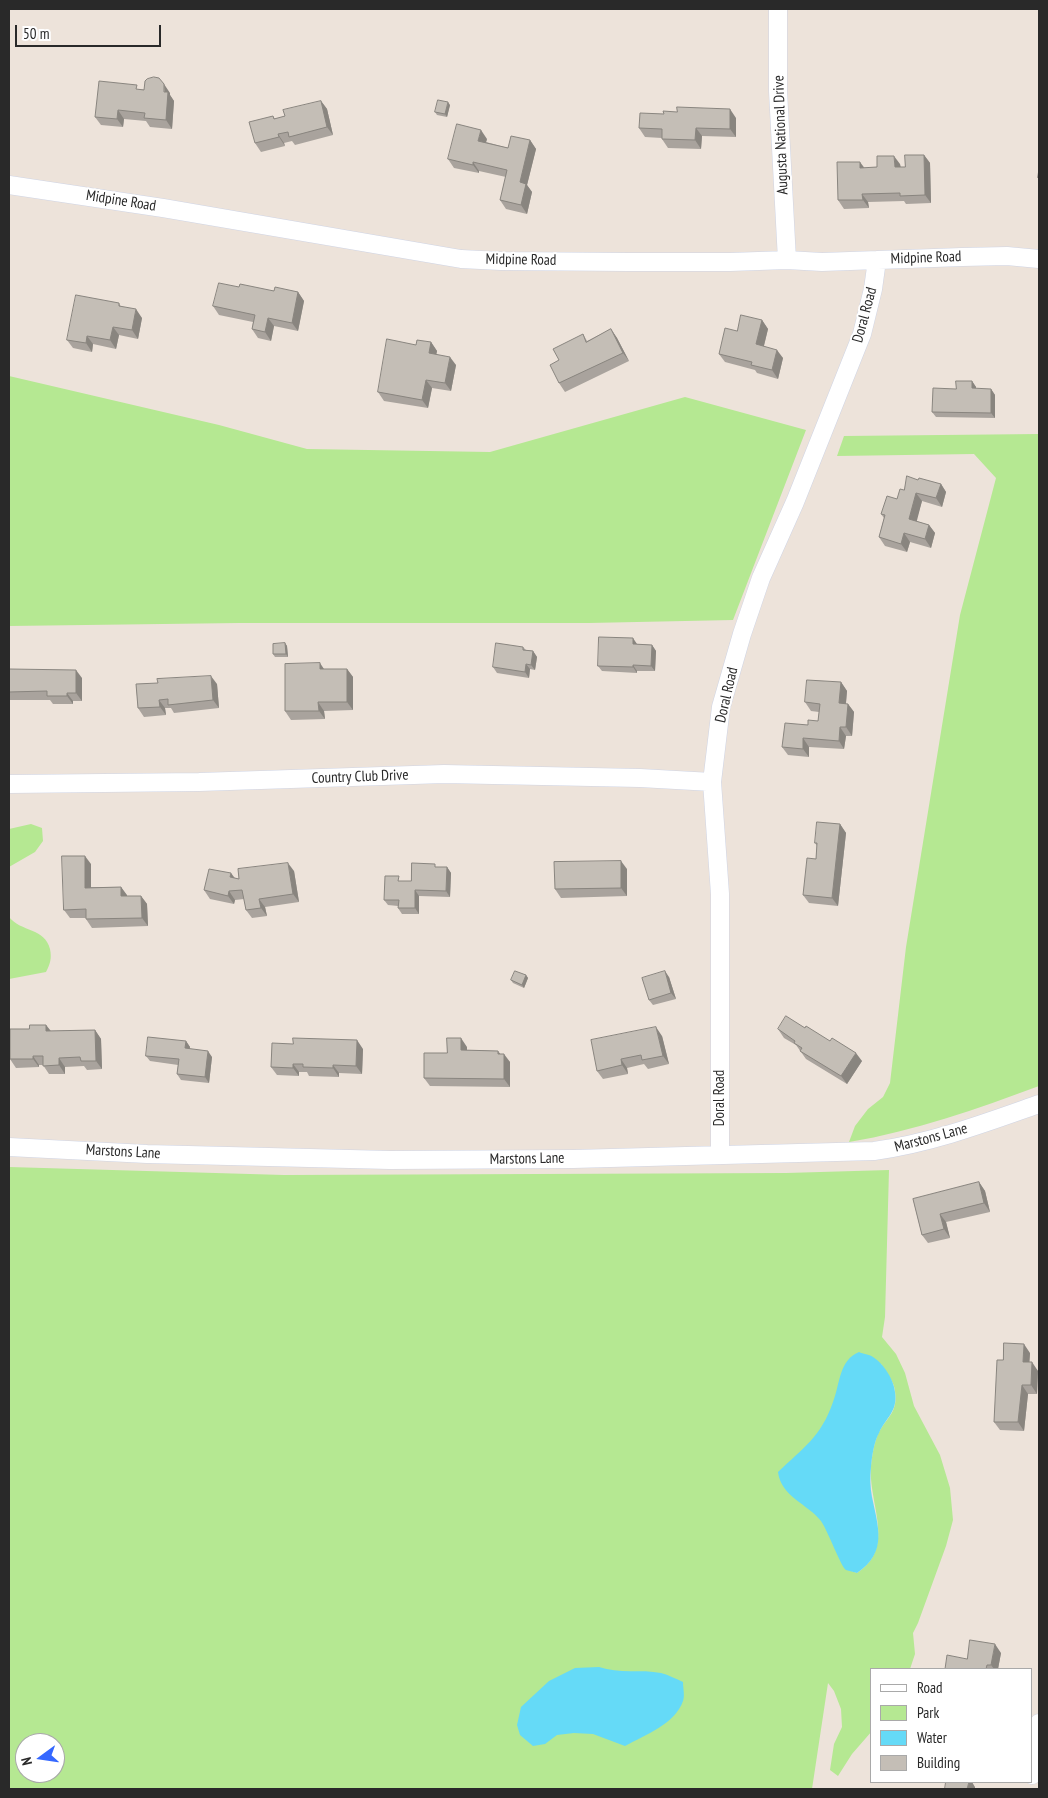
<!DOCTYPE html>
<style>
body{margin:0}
#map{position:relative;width:1048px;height:1798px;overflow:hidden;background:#ede3da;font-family:"PT Sans Narrow",sans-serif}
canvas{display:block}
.frame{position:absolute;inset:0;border:10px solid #292929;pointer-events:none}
.legend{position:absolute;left:870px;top:1668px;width:162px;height:115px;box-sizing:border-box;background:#fff;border:1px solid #a9a9a9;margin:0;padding:6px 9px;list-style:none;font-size:15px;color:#292929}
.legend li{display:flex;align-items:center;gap:10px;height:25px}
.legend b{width:25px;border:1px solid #a9a9a9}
.north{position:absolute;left:15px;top:1733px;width:50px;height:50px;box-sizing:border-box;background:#fff;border:1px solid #a9a9a9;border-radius:50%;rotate:256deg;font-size:14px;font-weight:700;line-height:20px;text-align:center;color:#292929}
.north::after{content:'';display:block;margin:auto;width:18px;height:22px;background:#3568ff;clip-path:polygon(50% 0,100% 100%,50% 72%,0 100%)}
.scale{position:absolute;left:15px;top:25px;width:146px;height:22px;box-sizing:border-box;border:2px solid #292929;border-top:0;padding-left:6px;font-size:15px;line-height:18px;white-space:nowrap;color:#292929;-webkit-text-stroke:4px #fff;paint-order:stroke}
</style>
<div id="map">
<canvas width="1048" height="1798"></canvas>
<div class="frame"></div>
<ul class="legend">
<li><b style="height:6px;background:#fff"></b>Road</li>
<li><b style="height:14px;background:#b5e892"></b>Park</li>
<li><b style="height:14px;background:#65daf7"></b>Water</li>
<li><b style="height:14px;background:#c4beb6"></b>Building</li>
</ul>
<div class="north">N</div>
<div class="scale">50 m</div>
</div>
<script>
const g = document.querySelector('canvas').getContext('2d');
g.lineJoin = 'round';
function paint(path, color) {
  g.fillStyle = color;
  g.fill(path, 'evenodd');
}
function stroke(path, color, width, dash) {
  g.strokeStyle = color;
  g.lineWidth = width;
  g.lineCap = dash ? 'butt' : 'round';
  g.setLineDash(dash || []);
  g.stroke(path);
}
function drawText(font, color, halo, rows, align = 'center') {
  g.font = font + ' "PT Sans Narrow",sans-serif';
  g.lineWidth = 4;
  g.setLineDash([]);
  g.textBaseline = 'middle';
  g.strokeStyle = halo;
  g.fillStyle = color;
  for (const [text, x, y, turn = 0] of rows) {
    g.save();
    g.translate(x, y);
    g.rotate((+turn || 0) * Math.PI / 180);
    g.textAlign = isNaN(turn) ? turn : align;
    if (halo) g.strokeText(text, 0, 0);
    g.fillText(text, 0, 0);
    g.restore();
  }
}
const green = new Path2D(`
 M9 376 219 425 307 449 490 452 685 397 806 430 733 620 589 623H239L9 626Z
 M1039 434V1086C977 1109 915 1131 849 1142L855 1126 868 1109 883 1097 890 1083 906 947 960 615 996 478 974 454 837 456 844 436Z
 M31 824 42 828 43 841 35 852 9 867V829Z
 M9 917C21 932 45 928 50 949 52 959 50 964 46 972L9 979Z
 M9 1167 284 1175 786 1173 889 1170 885 1317 882 1337 896 1354 905 1373 914 1406 940 1455 950 1488 953 1520 946 1546 918 1623 913 1633 915 1654 910 1669H872V1731L852 1754 838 1776 830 1770 834 1744 842 1727 841 1709 834 1691 828 1683 812 1789H9ZM881 1364C886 1372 894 1381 895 1391 898 1412 888 1416 879 1432 874 1442 872 1456 871 1466 868 1504 897 1547 857 1573L846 1569ZM25 1743H55V1773H25Z`);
const water = new Path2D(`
 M859 1352C863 1354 869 1354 873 1357 884 1364 894 1380 895 1392 898 1412 886 1417 879 1433 874 1442 872 1456 871 1467 870 1477 870 1487 872 1497 878 1527 888 1552 857 1573 854 1572 849 1571 846 1570 841 1567 828 1531 821 1521 808 1504 781 1497 778 1472 803 1448 821 1437 833 1402 840 1384 839 1360 859 1352Z
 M599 1667C619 1674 641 1669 661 1673 669 1675 676 1679 683 1682 683 1688 685 1696 683 1701 675 1724 645 1735 625 1746L593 1734 574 1733 557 1735 545 1744 533 1746 520 1735 517 1725 521 1707 549 1681 575 1668Z`);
const street = new Path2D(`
 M778 9V91L787 260
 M9 185 163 208 461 259 501 261 628 262H730L787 260 822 262 962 257 1007 256 1039 259
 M9 784 199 782 444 774 640 778 712 782
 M9 1147 147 1154 390 1160 573 1159 874 1151C932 1143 985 1123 1039 1104
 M720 1154V894L712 782 721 707 742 634 761 578 795 502 862 334 873 289 877 260
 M1032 1775 1039 1723`);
const wall = new Path2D(`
 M139 89 170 93V95L174 101 172 129 150 127 146 121 124 119 123 127 101 125 95 117Z
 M321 101 327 109 333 135 295 145 292 141 284 143 285 146 261 152 255 143 273 116 275 119 285 116Z
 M450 105 447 117 437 115 435 112Z
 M736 118V137L702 136 701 149 668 148 662 139V138L645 137 639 128Z
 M487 139 486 142 508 148 530 140 536 149 527 185 532 192 527 214 506 209 500 200 506 177 479 171V173L454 168 448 159Z
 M924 155 930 163 931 203 906 204 904 201 868 202 869 208 844 209 838 200 865 168 877 167 900 164 901 167H905Z
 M274 291 298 292 304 301 298 331 274 326 271 341 258 338 252 329 253 322 219 315 213 306Z
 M119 303 121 307 142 318 138 339 119 335 116 349 93 344 92 352 73 348 67 340Z
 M762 320 768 329 764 346 783 358 778 379 757 373 755 370 725 362 719 354 737 331Z
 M611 329 617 338 629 361 565 392 559 383V360L583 334 587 341Z
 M431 342 437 351 436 354 456 365 451 391 432 388 428 408 384 401 378 392 416 345Z
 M972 381 976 387V389H991L995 395V418L936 417 932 412 956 389Z
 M918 480 941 484 946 492 942 507 922 501 916 521 929 525 935 533 931 548 910 542 907 552 885 546 879 537 884 518 881 514 897 499 904 490Z
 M285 643 287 646 288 657H275L273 654Z
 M637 644 652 645 656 651 655 671H637V673L602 671 598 666Z
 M523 647 526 650 533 651 537 657 535 670 530 669 529 678 497 673 493 667Z
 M9 669 82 678V701H73V704H53L50 700H9Z
 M324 669H347L353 677V710L324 711 325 719 291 720 285 711Z
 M841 682 847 691 846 704H848L854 712 852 736H846L844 749 809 747V757L788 755 782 747 808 725 818 721 819 712 811 711 805 702Z
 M136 684H217L219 708 174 713 171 708H165L166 715 144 717 138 708Z
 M840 824 846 833 838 906 809 903 803 895 816 859 817 846 815 843Z
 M91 864V887H121L127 896H141L147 904 148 926 92 928 86 919V918H70L64 910Z
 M437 867H447L451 873 450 897 419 896V914H402L398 908V906L388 905 384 900 402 881H411Z
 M627 869V896L561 898 555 889Z
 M294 871 299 902 265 907 267 916 252 918 246 910 244 899 235 900 234 904 210 899 204 890 235 878 239 879Z
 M526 975 528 978 524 988 513 983 511 980Z
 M669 977 676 999 653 1005 649 1000Z
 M46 1025 51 1031 95 1030 101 1039 102 1069 87 1070 84 1066 65 1067V1074H49L43 1065H39V1067L16 1068 10 1059 29 1029Z
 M805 1028 862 1061 847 1084 806 1059 796 1045 784 1038 778 1029Z
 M662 1036 669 1064 648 1069 644 1064 627 1068 628 1074 603 1079 597 1071Z
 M186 1041 190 1047V1049L212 1057 209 1083 181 1080 177 1074 178 1065 150 1061 146 1056Z
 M467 1047V1050L498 1051 500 1054 510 1062V1087L430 1086 424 1078 447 1053Z
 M363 1049 362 1074 339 1073V1077L309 1076 307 1072H299V1076L277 1075 271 1067Z
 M979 1182 985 1191 990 1212 946 1222 950 1238 928 1243 922 1235 913 1199Z
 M1030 1353 1029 1362 1038 1371 1037 1394H1028L1024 1431 1000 1430 994 1422 1003 1360Z
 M1001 1653 998 1669H945Z`);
const shadedWall = new Path2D(`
 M164 84 170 93V95L174 101 172 129 166 120Z
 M321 101 327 109 333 135 327 127Z
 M448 102 450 105 447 117 445 114Z
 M730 109 736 118V137L730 129Z
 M118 110 124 119 123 127 117 119Z
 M696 128 702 136 701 149 695 140Z
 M481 130 487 139 484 149 478 141Z
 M278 134 284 143 285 146 279 137Z
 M530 140 536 149 527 185 532 192 527 214 521 205 520 182Z
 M924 155 930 163 931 203 925 195Z
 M894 156 900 164 901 175 895 167Z
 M473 162 479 171V173L473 165Z
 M860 162 866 170 860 168Z
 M862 194 868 202 869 208 863 200Z
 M298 292 304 301 298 331 292 323Z
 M136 309 142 318 138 339 132 330Z
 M268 318 274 326 271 341 265 332Z
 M762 320 768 329 762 353 756 344Z
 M113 327 119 335 116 349 110 340Z
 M611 329 617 338 629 361 623 353Z
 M87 336 93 344 92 352 86 343Z
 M431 342 437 351 435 362 429 353Z
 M777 350 783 358 778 379 772 370Z
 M450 357 456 365 451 391 445 383Z
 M426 380 432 388 428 408 422 400Z
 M972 381 976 387V394L972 388Z
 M991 389 995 395V418L991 413Z
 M941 484 946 492 942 507 936 498Z
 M916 493 922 501 915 528 909 519Z
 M929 525 935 533 931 548 925 539Z
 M904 533 910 542 907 552 901 544Z
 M633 638 637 644H633Z
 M285 643 287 646 288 657 286 654Z
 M652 645 656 651 655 671 651 666Z
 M533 651 537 657 535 670 531 665Z
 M320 663 326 672 320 669Z
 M526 664 530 669 529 678 525 672Z
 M633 665 637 671V673L633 667Z
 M347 669 353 677V710L347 702Z
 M76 670 82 678V701L76 693Z
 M211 676 217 684 219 708 213 700Z
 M841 682 847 691 845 712 839 703Z
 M67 693 73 701V704L67 696Z
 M159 700 165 708 166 715 160 707Z
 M318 702 324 711 325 719 319 711Z
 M848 704 854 712 852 736 846 727Z
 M840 727 846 736 844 749 839 741Z
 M803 738 809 747V757L803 749Z
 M840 824 846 833 838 906 832 898Z
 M85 856 91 864V896L85 888Z
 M621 861 627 869V896L621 888Z
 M288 863 294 871 299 902 293 894Z
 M447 867 451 873 450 897 446 891Z
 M231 873 237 881 230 877Z
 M121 887 127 895V904L121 896Z
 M415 890 419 896V914L415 908Z
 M229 891 235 900 234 904 228 896Z
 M141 896 147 904 148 926 142 918Z
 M259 899 265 907 267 916 261 908Z
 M665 971 669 977 676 999 671 993Z
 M526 975 528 978 524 988 522 985Z
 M46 1025 52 1033 46 1031Z
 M656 1027 662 1036 669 1064 663 1056Z
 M95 1030 101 1039 102 1069 96 1061Z
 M461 1038 467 1047V1059L461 1050Z
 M357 1040 363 1049 362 1074 356 1066Z
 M186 1041 190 1047 189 1054 185 1048Z
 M208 1051 212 1057 209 1083 205 1077Z
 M498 1051 504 1059V1054L510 1062V1087L504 1079Z
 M856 1053 862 1061 847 1084 841 1076Z
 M33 1056 39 1065V1067L33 1059Z
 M59 1058 65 1067V1074L59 1065Z
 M621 1059 627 1068 628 1074 622 1065Z
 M293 1064 299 1072V1076L293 1068Z
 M333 1065 339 1073V1077L333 1068Z
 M979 1182 985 1191 990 1212 984 1203Z
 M940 1214 946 1222 950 1238 944 1229Z
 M1024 1344 1030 1353 1029 1370 1023 1362Z
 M1032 1362 1038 1371 1037 1394 1031 1385Z
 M1022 1385 1028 1394 1024 1431 1018 1422Z
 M995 1644 1001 1653 998 1669H994L991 1665Z
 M969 1782H972L975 1787V1789H967Z`);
const building = new Path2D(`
 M154 77 159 78 164 84V92H168L166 120 144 118 145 113 118 110 117 119 95 117 99 81 137 85 136 89 144 90 145 81 147 79Z
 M438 100 448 102 445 114 435 112Z
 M321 101 327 127 289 137 288 132 278 134 279 137 255 143 249 122 273 116 274 119 285 116 283 110Z
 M677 107 730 109V129L696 128 695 140 662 139V129L639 128 640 113 664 114 663 111 677 112Z
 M457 124 481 130 478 141 508 148 511 136 530 140 520 182 526 184 521 205 500 200 507 170 473 162V165L448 159Z
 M905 155H924L925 195 900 196V193L862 194 863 200H838L837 162H860V168L877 167V156H894L895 167H905Z
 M1039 169V179L1038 178Z
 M219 283 239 287 240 284 274 291 275 287 298 292 292 323 268 318 265 332 252 329 255 315 213 306Z
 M76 295 119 303V306L136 309 132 330 113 327 110 340 87 336 86 343 67 340Z
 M741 315 762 320 756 344 777 350 772 370 751 365 752 362 719 354 725 328 737 331Z
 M611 329 623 353 559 383 550 365 559 360 553 349 583 334 586 342Z
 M387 339 416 345 417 340 431 342 429 353 450 357 445 383 426 380 422 400 378 392Z
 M956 381H972V388L991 389V413L932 412 933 388 956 389Z
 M907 476 918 480 919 478 941 484 936 498 916 493 909 519 929 525 925 539 904 533 901 544 879 537 885 515 881 514 887 496 897 499 900 489 904 490Z
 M599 637 633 638V644L652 645 651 666 633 665V667L598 666Z
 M285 643 286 654H273V644Z
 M496 643 523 647V650L533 651 531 665 526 664 525 672 493 667Z
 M320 663V669H347V702H318L319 711H285V664Z
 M9 669 76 670V693H67V696H47V691L9 692Z
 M211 676 213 700 168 705V699L159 700 160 707 138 708 136 684 158 683 157 679Z
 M807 680 841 682 839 703 848 704 846 727H840L839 741 803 738V749L782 747 785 723 808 725V720L818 721 820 704 805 702Z
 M817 822 840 824 832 898 803 895 807 858 816 859 817 843H815Z
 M62 856H85V888L121 887V896H141L142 918 86 919V909L64 910Z
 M621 861V888L555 889 554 862Z
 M288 863 293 894 259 899 261 908 246 910 242 890 229 891 228 896 204 890 209 869 231 873 230 877 239 879 238 869Z
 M412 863 435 864V867H447L446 891 415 890V908H398L399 900H384L385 876H399L398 881H411Z
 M515 971 526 975 522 985 511 980Z
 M665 971 671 993 649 1000 642 978Z
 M786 1016 805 1028 806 1026 830 1041 832 1038 856 1053 841 1076 800 1051 802 1048 794 1043 795 1041 778 1029Z
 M30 1025H46V1031L95 1030 96 1061H81L80 1057 59 1058V1065L43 1066V1056H33V1059H10V1029H29Z
 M656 1027 663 1056 642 1060 641 1055 621 1059 622 1065 597 1071 591 1040Z
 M148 1037 186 1041 185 1048 208 1051 205 1077 177 1074 179 1059 146 1056Z
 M293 1038 357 1040 356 1066 333 1065V1068L303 1067V1064H293V1068L271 1067 272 1043 293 1044Z
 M447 1038H461V1050L498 1051V1054H504V1079L424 1078V1053H447Z
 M979 1182 984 1203 940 1214 944 1229 922 1235 913 1199Z
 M1004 1343 1024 1344 1023 1362H1032L1031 1385H1022L1018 1422H994L997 1360H1003Z
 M970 1640 995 1644 991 1665H987L986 1669H945L947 1655 967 1659Z
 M946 1782H969L967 1789H945Z`);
const streetNames = [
 ["Augusta National Drive",781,135,-92],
 ["Midpine Road",121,201,9],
 ["Midpine Road",926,258,-2],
 ["Midpine Road",521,260,1],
 ["Doral Road",865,315,-75],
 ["Doral Road",727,695,-77],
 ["Country Club Drive",360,777,-2],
 ["Doral Road",720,1098,-90],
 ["Marstons Lane",931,1138,-15],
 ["Marstons Lane",123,1152,3],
 ["Marstons Lane",527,1159,-1]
];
paint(green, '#b5e892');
paint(water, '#65daf7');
stroke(street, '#cfd4e4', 19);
stroke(street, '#fff', 18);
paint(wall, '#a9a39d');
paint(shadedWall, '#89857f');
paint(building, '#c4beb6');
stroke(building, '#89857f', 1);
drawText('15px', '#292929', '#fff', streetNames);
</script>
